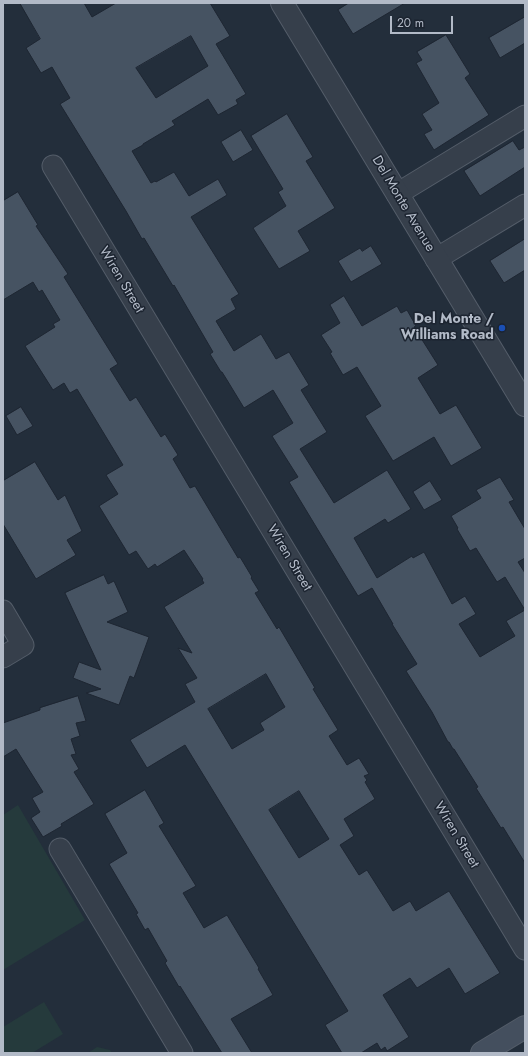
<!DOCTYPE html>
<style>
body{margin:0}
#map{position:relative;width:528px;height:1056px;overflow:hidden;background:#232e3b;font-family:Jost,sans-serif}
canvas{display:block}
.frame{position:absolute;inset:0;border:4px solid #b2bac7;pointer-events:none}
.scale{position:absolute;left:390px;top:16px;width:63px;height:18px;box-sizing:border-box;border:2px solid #b2bac7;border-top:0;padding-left:5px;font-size:12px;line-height:14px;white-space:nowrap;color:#b2bac7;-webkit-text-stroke:3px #1c2430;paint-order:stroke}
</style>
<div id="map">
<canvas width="528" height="1056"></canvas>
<div class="frame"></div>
<div class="scale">20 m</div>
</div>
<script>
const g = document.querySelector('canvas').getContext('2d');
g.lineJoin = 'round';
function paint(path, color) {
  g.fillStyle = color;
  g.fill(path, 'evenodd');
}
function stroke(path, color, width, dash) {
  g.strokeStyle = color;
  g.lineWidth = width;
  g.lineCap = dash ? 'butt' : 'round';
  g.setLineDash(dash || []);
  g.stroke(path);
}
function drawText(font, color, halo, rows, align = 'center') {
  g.font = font + ' Jost,sans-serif';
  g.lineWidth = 3;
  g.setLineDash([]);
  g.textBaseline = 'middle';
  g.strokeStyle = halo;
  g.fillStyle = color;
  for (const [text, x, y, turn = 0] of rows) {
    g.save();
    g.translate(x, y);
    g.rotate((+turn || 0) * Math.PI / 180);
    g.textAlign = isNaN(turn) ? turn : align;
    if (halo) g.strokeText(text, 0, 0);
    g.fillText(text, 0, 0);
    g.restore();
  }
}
const green = new Path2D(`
 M18 805 85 920 3 970V815Z
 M44 1002 63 1034 32 1053H3V1027Z
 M97 1047 110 1050 112 1053H88Z`);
const building = new Path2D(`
 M20 3H84L92 17 116 3H210L230 36 216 44 246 94 236 100 238 104 218 115 208 99 172 121 175 125 143 144V145L132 151 151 183 155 181 156 182 174 172 189 196 218 179 227 195 191 217 239 294 231 299 236 309 216 321 234 351 261 334 276 359 289 352 309 385 301 390 327 432 300 449 334 503 387 470 411 509 388 523 385 519 354 538 377 578 412 556 413 558 424 552 452 604 465 596 476 614 459 624 480 657 515 636 506 621 525 610 505 577 497 582 476 548 470 551 457 529 458 528 451 516 481 498 476 490 500 477 514 500 509 502 525 529V558L518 562 525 573V863L503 827 501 828 476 788 478 787 454 749H453L449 742H448L432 712 406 671 417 664 392 624H393L372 588 358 596 289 482 298 477 272 436 293 423 273 390 244 408 227 380 222 372H221L210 354 213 352 174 285 173 286 144 238 142 239 126 211 60 104 70 98 52 67 41 73 26 48 40 39ZM191 36 208 66 156 98 136 68Z
 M349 3H405L353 34 338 10Z
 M525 17V43L500 58 489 38Z
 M446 35 470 74 465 78 489 115 434 150 424 134 432 130 422 114 439 103 416 63 422 60 417 52Z
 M287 114 313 157 306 161 335 208 298 231 310 251 279 269 253 228 286 206 278 192 283 189 251 136Z
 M241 130 253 150 233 162 221 142Z
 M513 141 519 150 525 147V167L480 196 464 171Z
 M18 192 38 225 36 226 68 274 64 277 118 364 110 369 130 401 136 397 161 437 165 434 178 455 173 459 190 488 195 486 238 558 240 557 252 577 251 578 259 591 255 593 277 629 279 627 315 688 313 689 338 730 329 736 347 765 359 758 369 774 364 776 367 780 365 782 375 799 344 819 354 836 340 845 359 875 367 870 393 911 410 901 416 911 449 891 500 973 465 994 449 968 417 988 410 978 383 995 409 1037 387 1051 385 1047 381 1050 377 1043 361 1053H342L325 1025 348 1011 185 745 147 768 130 740 195 702 185 684 197 678 178 648 192 653 164 607 204 583 202 580 203 579 184 550 157 567 155 564 148 569 136 551 129 555 99 506 118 494 106 475 123 465 77 389 70 393 64 383 53 390 25 346 55 327 53 324 60 320 42 290 39 292 33 282 3 300V201ZM266 674 285 707 260 723 264 730 232 749 208 709ZM299 791 329 839 299 858 269 810Z
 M525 239V270L504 283 490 261Z
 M371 246 382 264 351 282 338 261 360 248 362 251Z
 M344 296 362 326 397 306 401 313 407 310 416 326 414 327 438 365 418 378 440 414 456 405 482 448 451 466 434 437 393 461 365 416 381 406 357 367 343 375 330 353 332 352 321 335 340 323 330 305Z
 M21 407 33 426 17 435 6 416Z
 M35 462 58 500 65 495 82 531 67 540 76 555 36 579 3 524V481Z
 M430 481 442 500 424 510 413 492Z
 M104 575 108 584 114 581 128 612 107 622 149 637 134 678 130 676 119 705 86 693 101 689 73 678 79 662 101 670 65 593Z
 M78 696 86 721 76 723 80 736 71 739 76 754 71 755 79 769 74 772 94 804 61 824 62 826 43 837 31 818 40 812 32 798 43 792 16 749 3 757V723L40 710V708Z
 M145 790 164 823 159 826 196 886 183 893 204 928 227 915 259 968 258 969 273 995 231 1019 252 1053H222L180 986 179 987 165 963 167 961 148 928 145 930 136 914 138 913 109 864 127 853 105 814Z`);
const minor = new Path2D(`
 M53 166 525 949
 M397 194 525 116
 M436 259 525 205
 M3 611 23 645 3 657
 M60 849 182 1053`);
const tertiary = new Path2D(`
 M282 3 525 405`);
const secondary = new Path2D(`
 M482 1053 525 1027`);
const markers = [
 [502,328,4,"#1a4fb4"]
];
const streetNames = [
 ["Del Monte Avenue",403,204,59],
 ["Wiren Street",121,280,59],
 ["Wiren Street",289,558,59],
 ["Wiren Street",456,835,59]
];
const poiNames = [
 ["Del Monte /",494,320],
 ["Williams Road",494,336]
];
paint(green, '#253a3c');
paint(building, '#465362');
stroke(building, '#1e2632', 1);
stroke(minor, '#545d69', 23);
stroke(tertiary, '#545d69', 24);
stroke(secondary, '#545d69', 24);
stroke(minor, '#363f4b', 21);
stroke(tertiary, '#363f4b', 22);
stroke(secondary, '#444f5e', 22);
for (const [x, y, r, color] of markers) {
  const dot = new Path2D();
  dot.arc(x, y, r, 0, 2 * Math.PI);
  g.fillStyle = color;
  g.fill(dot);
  stroke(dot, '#1c2430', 1.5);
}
drawText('14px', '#b2bac7', '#1c2430', streetNames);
drawText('bold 14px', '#b2bac7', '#1c2430', poiNames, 'right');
</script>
